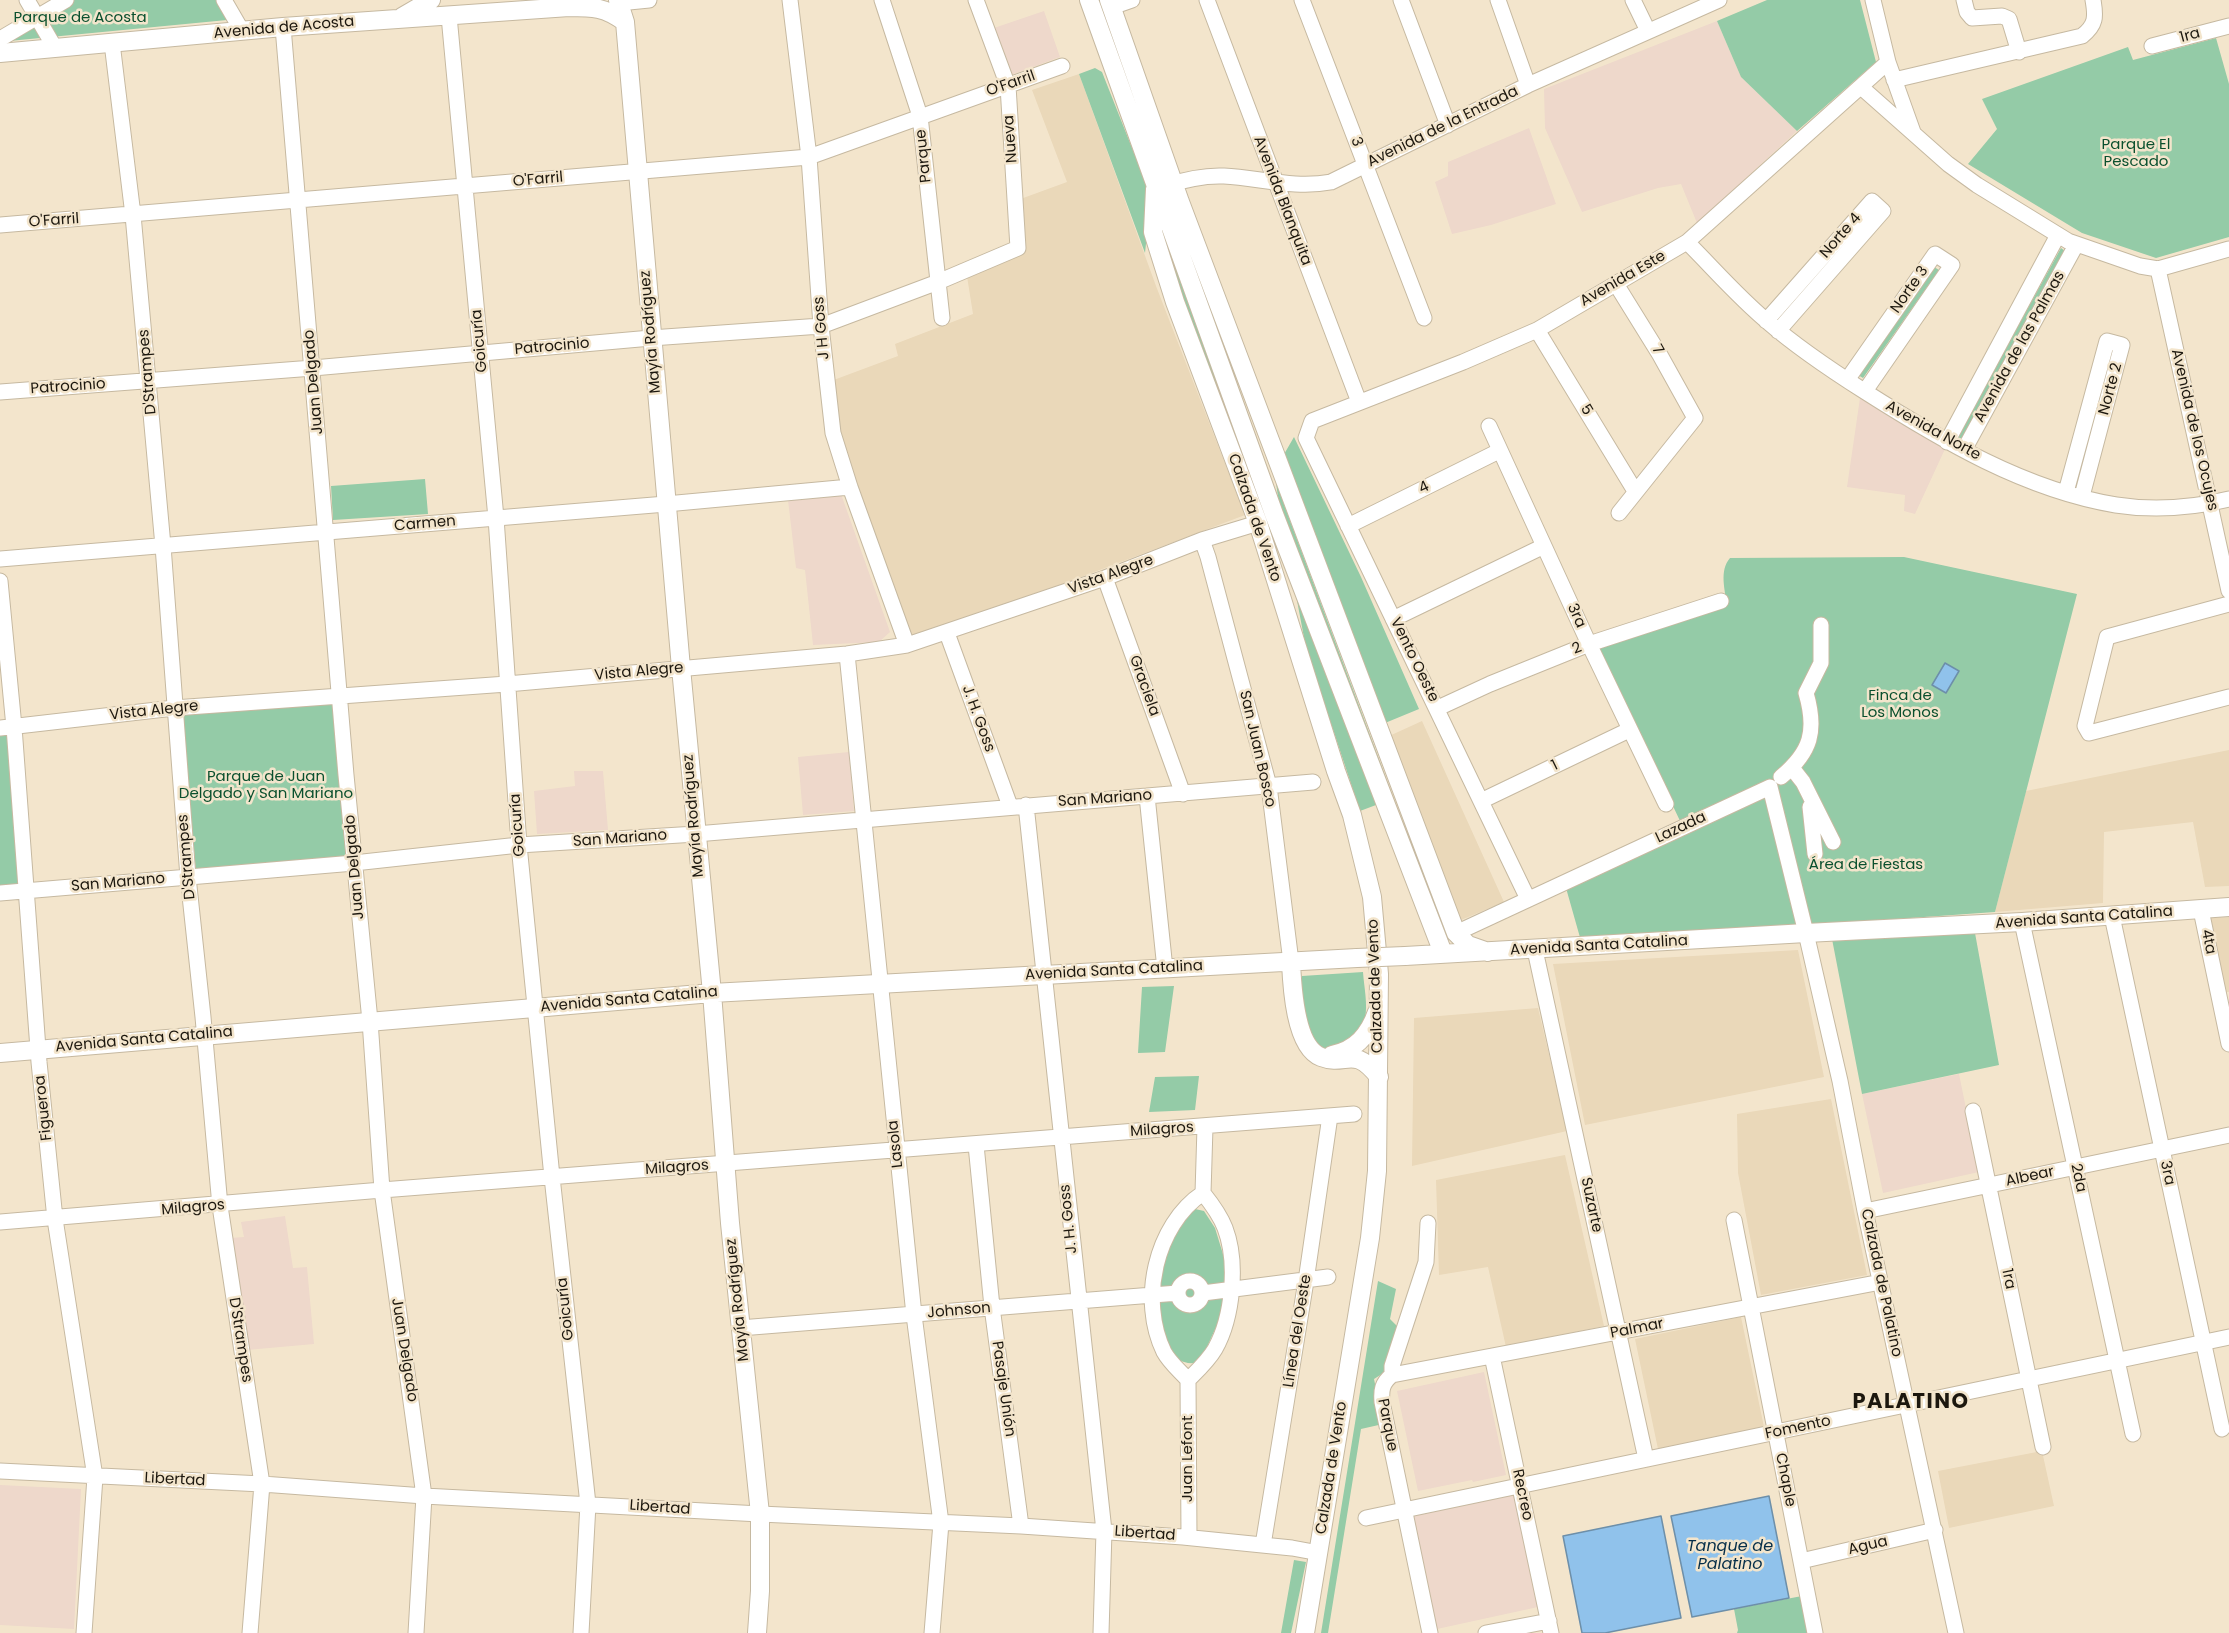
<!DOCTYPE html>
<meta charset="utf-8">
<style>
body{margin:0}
canvas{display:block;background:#f3e5cc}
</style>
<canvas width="2229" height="1633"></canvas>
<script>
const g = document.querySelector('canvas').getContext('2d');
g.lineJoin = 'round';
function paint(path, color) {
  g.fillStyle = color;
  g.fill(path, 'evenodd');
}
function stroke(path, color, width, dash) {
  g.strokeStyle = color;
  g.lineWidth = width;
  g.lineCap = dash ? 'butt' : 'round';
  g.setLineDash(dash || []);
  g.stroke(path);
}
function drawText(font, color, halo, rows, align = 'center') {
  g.font = font + ' Poppins,sans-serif';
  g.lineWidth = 5;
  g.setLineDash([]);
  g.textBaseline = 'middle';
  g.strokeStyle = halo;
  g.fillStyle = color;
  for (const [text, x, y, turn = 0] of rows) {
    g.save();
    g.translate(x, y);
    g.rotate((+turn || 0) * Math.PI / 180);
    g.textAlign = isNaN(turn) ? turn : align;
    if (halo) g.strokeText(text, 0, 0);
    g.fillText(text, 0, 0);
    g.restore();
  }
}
const built = new Path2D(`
 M1079 74 1156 286 1245 515 920 638 910 634 837 433 831 381 898 356 895 344 973 314 966 270 1018 248 1015 201 1067 182 1032 90Z
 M1422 721 1504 902 1461 920 1456 918 1387 737Z
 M2229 750V886L2205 887 2193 822 2104 832 2103 903 1995 912 2026 791Z
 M2229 917V992H2222L2207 918Z
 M1798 950 1824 1077 1585 1125 1553 964Z
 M1538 1008 1567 1131 1412 1166 1414 1018Z
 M1831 1099 1867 1275 1761 1295 1738 1173 1737 1114Z
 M1565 1155 1604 1326 1506 1347 1488 1267 1439 1275 1436 1180Z
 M1741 1317 1764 1427 1658 1449 1635 1339Z
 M2042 1451 2054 1506 1949 1528 1938 1471Z`);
const education = new Path2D(`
 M1044 11 1060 57 1011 75 994 28Z
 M1717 21 1741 77 1797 131 1697 223 1681 184 1658 188 1582 212 1545 128 1544 89Z
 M1529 128 1556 204 1491 225 1452 234 1435 182 1448 176V162Z
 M1860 398 1945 449 1915 514 1904 511 1905 495 1847 487Z
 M841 494 890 632 879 642 813 645 805 570 796 568 788 500Z
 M849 752 854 811 803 815 798 757Z
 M574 771H603L608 830 537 834 534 791 575 786Z
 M1959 1074 1979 1172 1883 1193 1862 1094Z
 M285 1216 293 1268 307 1267 314 1344 247 1350 230 1238 244 1237 241 1222Z
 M1484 1372 1506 1475 1473 1482 1472 1480 1418 1491 1397 1391Z
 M0 1485 81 1489 74 1629 0 1625Z
 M1514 1494 1538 1607 1437 1629 1412 1515Z`);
const green = new Path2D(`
 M71 0H217L227 20 9 41Z
 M1767 0H1860L1876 62 1797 131 1741 77 1717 21Z
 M2216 38 2229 84V237L2156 258 2082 233 1968 164 1997 129 1982 99 2128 47 2133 60Z
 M1095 68 1102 72 1151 196 1145 253 1079 74Z
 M1159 217 1224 393 1214 389 1159 229Z
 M2061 248 2065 251 1961 441 1956 439Z
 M1934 267 1939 270 1863 378 1858 375Z
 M1294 437 1361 577 1419 709 1385 723 1283 456Z
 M425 479 428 514 333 520 331 486Z
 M1276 483 1437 915 1280 510Z
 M1904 557 2077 594 1995 912 1811 925 1776 778 1681 823 1597 646 1727 606C1725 589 1719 571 1730 558Z
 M1295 590 1376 805 1360 811 1306 648Z
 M337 700 351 858 196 872 182 714Z
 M14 727 27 891 0 893V728Z
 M1767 796 1799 926 1581 941 1566 888Z
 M1975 933 1999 1065 1862 1094 1832 939Z
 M1363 972C1364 987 1368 1004 1365 1019 1363 1029 1358 1035 1349 1040 1344 1042 1337 1047 1332 1048 1303 1053 1296 994 1302 976Z
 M1174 986 1165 1052 1138 1053 1142 987Z
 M1199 1076 1195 1110 1149 1112 1155 1077Z
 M1195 1209 1204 1211 1215 1228 1226 1264 1223 1312 1206 1349 1194 1363C1158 1367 1156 1293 1160 1269 1162 1254 1184 1220 1195 1209Z
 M1378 1281 1396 1289 1390 1319 1399 1328 1385 1372 1374 1379 1383 1424 1361 1429 1328 1633H1321Z
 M1294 1560 1306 1562 1291 1633H1281Z
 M1802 1596 1809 1633H1737L1738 1630 1734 1609Z`);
const water = new Path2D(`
 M1945 663 1959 671 1946 693 1932 685Z
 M1769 1496 1789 1598 1692 1617 1671 1516Z
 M1661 1516 1681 1618 1605 1633H1582L1563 1536Z`);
const minor = new Path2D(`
 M27 0 55 48
 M224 0 242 31
 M790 0 809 157 821 326 833 433 850 487 907 645
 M882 0 920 116 942 318
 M1207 0 1359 402
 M1302 0 1424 318
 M1401 0 1448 125
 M1498 0 1528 85
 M1633 0 1648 31
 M1873 0 1888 62 1913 132
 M1964 0 1967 12 1972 18 2002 16 2009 19 2019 52
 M619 3 649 0
 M1112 7 1132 0
 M449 16 496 518 519 845 552 1177 588 1504 581 1633
 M283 27 346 775 370 1021 382 1190 424 1496 416 1633
 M0 39 66 0
 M112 43 133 215 163 546 188 877 203 1017 220 1206 262 1484 250 1633
 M2152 46 2229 26
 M1894 80 2082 36C2096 25 2096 17 2093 0
 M1861 87 1948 164 1977 185 2068 241 2140 266 2158 269 2229 249
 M1164 186C1183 180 1204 175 1224 176 1260 178 1295 189 1331 182L1528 85 1719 0
 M0 225 809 157 1062 66
 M1687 242C1714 269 1739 298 1768 322 1798 348 1831 370 1864 391 1941 440 2025 490 2116 505 2154 511 2192 508 2229 499
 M2158 269 2229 591
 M1616 284 1660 355 1695 418 1619 513
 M1766 321 1872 201 1883 211 1778 331
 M1537 330 1635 491
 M1847 380 1935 254 1952 265 1865 391
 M0 392 313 368 651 338 821 326 938 282 1018 248 1008 86 976 0
 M1489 426 1589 644 1666 804
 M1947 442 2058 235
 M1964 450 2076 245
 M2066 492 2107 341 2122 345 2082 496
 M1348 526 1499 451
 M1202 540 1208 557 1269 786 1291 962
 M0 559 666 504 850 487
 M1105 578 1183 794
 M0 581 14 727 39 1062 55 1219 95 1477 84 1633
 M2229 604 2107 637 2085 726 2089 733 2229 697
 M1393 619 1544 546
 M947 633 1010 806
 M847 654 914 1315 941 1523 932 1633
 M1438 708 1490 684 1589 644 1721 601
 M0 728 174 708 507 684 847 654 907 645 1105 578 1202 540 1258 523
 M1792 768 1803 782 1833 842
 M1781 777C1811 752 1817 731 1806 693L1821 663V625
 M1147 796 1165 969
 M1481 801 1629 730
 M1026 805 1104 1531 1101 1633
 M1810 807 1815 854
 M0 893 354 863 519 845 696 834 1313 782
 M1528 899 1306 438 1312 421 1463 362 1537 330 1687 242 1888 62
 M2201 910 2229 1044
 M2112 916 2222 1429
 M2022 922 2133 1434
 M1456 933 1770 787 1806 933 1840 1081 1865 1211 1956 1633
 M1535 950 1646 1459
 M1973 1111 2043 1447
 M976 1145 992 1307 1021 1526
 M1865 1211 2229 1135
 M1734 1220 1815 1633
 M0 1222 382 1190 1354 1114
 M1178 1293a12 12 0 1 1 24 0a12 12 0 1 1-24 0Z
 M1203 1293 1328 1277
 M740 1328 1178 1293
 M1492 1356 1551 1633
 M1392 1375V1366L1426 1262 1428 1223
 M1188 1380C1198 1370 1208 1361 1215 1349 1233 1317 1238 1262 1225 1228 1220 1215 1211 1203 1203 1193
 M0 1471 262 1484 424 1496 760 1514 1021 1526 1183 1537 1292 1548 1319 1553
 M1366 1518 2229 1337
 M1189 1537 1188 1380C1180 1371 1170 1363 1164 1352 1139 1301 1155 1225 1203 1193L1205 1127
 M1263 1545 1306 1281 1330 1116
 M1801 1561 1935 1530
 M1430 1633 1382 1402C1381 1390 1382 1383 1392 1375L1881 1282
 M1486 1633 1549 1621`);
const major = new Path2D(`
 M618 0 625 22 681 668 712 993 730 1223 760 1514V1591L757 1633
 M1089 0 1274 514 1443 953
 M1109 0 1180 202 1456 933 1468 945 1488 952
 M402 17 431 0
 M0 53 283 27 569 7C593 7 605 7 625 22
 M1155 189 1153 232 1175 302 1258 523 1336 771 1352 815 1372 897 1379 974 1377 1171 1370 1238 1305 1633
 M1405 956 1806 933 2022 922 2229 907
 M1291 962C1292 985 1295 1047 1321 1057 1347 1067 1353 1044 1379 1077
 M0 1053 712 993 1357 958
 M1332 1055C1356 1050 1369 1035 1377 1012`);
const majorBridge = new Path2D(`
 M1357 958 1405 956`);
const parkNames = [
 ["Parque de Acosta",80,18],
 ["Parque El",2136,145],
 ["Pescado",2136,162],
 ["Finca de",1900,696],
 ["Los Monos",1900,713],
 ["Parque de Juan",266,777],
 ["Delgado y San Mariano",266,794],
 ["Área de Fiestas",1866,865]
];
const streetNames = [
 ["Avenida de Acosta",284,28,-5],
 ["1ra",2190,36,-15],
 ["O'Farril",1011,84,-19],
 ["Avenida de la Entrada",1443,127,-26],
 ["Nueva",1011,139,-94],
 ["3",1356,142,69],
 ["Parque",924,156,-96],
 ["O'Farril",538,180,-5],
 ["Avenida Blanquita",1282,201,69],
 ["O'Farril",54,221,-4],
 ["Norte 4",1841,236,-49],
 ["Avenida Este",1623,279,-30],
 ["Norte 3",1910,290,-55],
 ["J H Goss",822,328,-95],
 ["Mayía Rodríguez",651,332,-95],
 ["Goicuría",480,341,-95],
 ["Patrocinio",552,347,-5],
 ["Avenida de las Palmas",2020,347,-61],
 ["7",1657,350,60],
 ["D'Strampes",148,372,-95],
 ["Juan Delgado",314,382,-95],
 ["Patrocinio",68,387,-4],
 ["Norte 2",2111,389,-75],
 ["5",1586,410,59],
 ["Avenida de los Ocujes",2194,430,77],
 ["Avenida Norte",1933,431,29],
 ["4",1424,488,-26],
 ["Calzada de Vento",1254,518,71],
 ["Carmen",425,524,-5],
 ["Vista Alegre",1111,575,-20],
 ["3ra",1576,616,66],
 ["2",1577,649,-22],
 ["Vento Oeste",1414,660,64],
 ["Vista Alegre",639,672,-5],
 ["Graciela",1144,686,70],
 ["Vista Alegre",154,711,-6],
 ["J. H. Goss",978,719,70],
 ["San Juan Bosco",1257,749,77],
 ["1",1555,766,-26],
 ["San Mariano",1105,799,-4],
 ["Mayía Rodríguez",694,816,-95],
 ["Goicuría",518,825,-94],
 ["Lazada",1681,828,-25],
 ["San Mariano",620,839,-4],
 ["D'Strampes",187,857,-95],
 ["Juan Delgado",355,867,-95],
 ["San Mariano",118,883,-5],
 ["Avenida Santa Catalina",2084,918,-4],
 ["4ta",2208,942,78],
 ["Avenida Santa Catalina",1599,946,-3],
 ["Avenida Santa Catalina",1114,971,-3],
 ["Calzada de Vento",1376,986,-92],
 ["Avenida Santa Catalina",629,1000,-5],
 ["Avenida Santa Catalina",144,1040,-5],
 ["Figueroa",44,1108,-96],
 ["Milagros",1162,1130,-4],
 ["Lasola",896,1144,-96],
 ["Milagros",677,1168,-4],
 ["3ra",2167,1173,78],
 ["Albear",2030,1177,-12],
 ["2da",2078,1178,78],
 ["Suzarte",1591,1205,78],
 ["Milagros",193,1208,-5],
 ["J. H. Goss",1069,1219,-96],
 ["1ra",2008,1279,78],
 ["Calzada de Palatino",1881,1283,78],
 ["Mayía Rodríguez",738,1300,-96],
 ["Goicuría",566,1309,-96],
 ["Johnson",959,1311,-5],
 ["Palmar",1637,1329,-11],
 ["Línea del Oeste",1298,1331,-81],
 ["D'Strampes",240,1340,81],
 ["Juan Delgado",404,1350,81],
 ["Pasaje Unión",1003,1389,82],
 ["Parque",1387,1425,79],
 ["Fomento",1798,1428,-12],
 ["Juan Lefont",1188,1459,-90],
 ["Calzada de Vento",1332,1468,-81],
 ["Libertad",175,1480,3],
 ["Chaple",1785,1480,79],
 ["Recreo",1522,1495,78],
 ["Libertad",660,1508,4],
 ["Libertad",1145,1534,4],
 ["Agua",1868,1546,-13]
];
const waterNames = [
 ["Tanque de",1730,1547],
 ["Palatino",1730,1565]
];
const districtNames = [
 ["PALATINO",1911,1403]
];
paint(built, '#ead8b9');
paint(education, '#eed8cb');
paint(green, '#94cba7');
paint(water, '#90c2eb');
stroke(water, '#6d8fa9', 1.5);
stroke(minor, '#c6b9a1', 17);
stroke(major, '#c6b9a1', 20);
stroke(minor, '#fff', 15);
stroke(major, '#fff', 18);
stroke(majorBridge, '#c6b9a1', 20, []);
stroke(majorBridge, '#fff', 18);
drawText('15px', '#0a502e', '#f3e5cc', parkNames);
drawText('15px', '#1c170e', '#f3e5cc', streetNames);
drawText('italic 16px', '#052e49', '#f3e5cc', waterNames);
g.letterSpacing = '1.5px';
drawText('bold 21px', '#1c170e', '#f3e5cc', districtNames);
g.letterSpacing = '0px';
</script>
